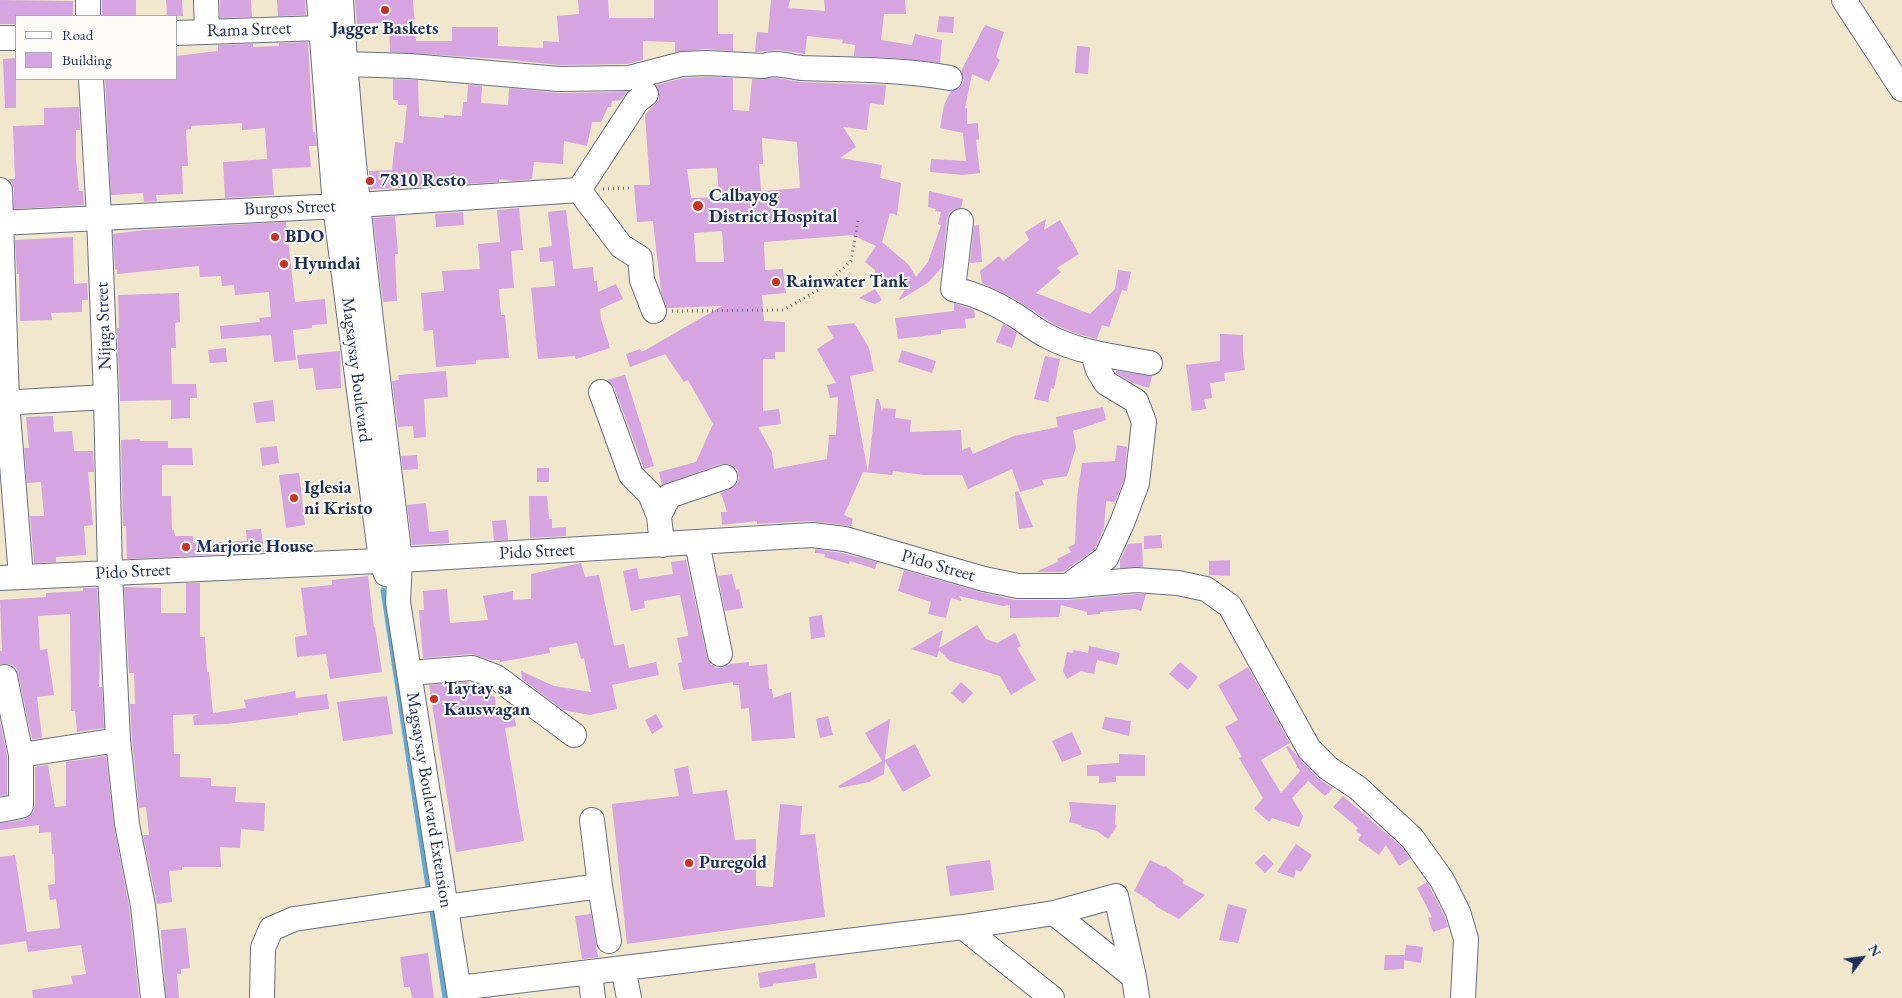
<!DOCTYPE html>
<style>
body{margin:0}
#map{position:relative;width:1902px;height:998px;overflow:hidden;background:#f0e7cc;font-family:"EB Garamond",serif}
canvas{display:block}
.legend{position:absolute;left:15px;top:15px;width:162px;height:65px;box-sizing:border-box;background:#fdfcf7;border:1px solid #a3aaba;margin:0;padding:6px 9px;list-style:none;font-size:15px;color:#1b2f5e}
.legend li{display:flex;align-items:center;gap:10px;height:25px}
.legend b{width:25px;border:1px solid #a3aaba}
.north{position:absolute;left:1837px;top:933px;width:50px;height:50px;-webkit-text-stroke:4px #fdfcf7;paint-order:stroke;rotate:60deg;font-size:14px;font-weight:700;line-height:20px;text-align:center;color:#1b2f5e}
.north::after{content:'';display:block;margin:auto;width:18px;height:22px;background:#1b2f5e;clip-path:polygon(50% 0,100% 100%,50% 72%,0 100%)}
</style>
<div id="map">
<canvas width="1902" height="998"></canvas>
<ul class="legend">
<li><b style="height:6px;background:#fff"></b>Road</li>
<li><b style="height:14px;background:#d5a4e1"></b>Building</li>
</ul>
<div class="north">N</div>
</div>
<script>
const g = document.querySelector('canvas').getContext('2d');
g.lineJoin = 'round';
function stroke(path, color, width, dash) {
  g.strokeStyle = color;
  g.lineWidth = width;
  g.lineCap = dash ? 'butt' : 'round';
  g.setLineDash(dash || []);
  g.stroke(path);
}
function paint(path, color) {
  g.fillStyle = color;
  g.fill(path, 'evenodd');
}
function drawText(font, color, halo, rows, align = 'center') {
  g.font = font + ' "EB Garamond",serif';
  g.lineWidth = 4;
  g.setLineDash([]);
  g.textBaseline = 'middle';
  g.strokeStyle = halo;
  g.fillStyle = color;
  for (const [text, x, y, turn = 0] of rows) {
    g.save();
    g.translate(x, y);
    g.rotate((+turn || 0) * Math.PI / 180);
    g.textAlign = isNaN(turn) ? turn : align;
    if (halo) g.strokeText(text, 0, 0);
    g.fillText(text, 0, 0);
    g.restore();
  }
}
const stream = new Path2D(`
 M383 590 429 893
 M431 904 445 998`);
const building = new Path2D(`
 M0 0 73 1V16H16V24H0Z
 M102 0H136V16H102Z
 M166 0H182L183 16H167Z
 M220 0H251L252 17 220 18Z
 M277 0H305L306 15 278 16Z
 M355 0H413L416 41H452V27H498V46L543 48V41L559 42 557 16 579 14 578 0H608L609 18H654V0H718V34H733V51L706 49 675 52V42L643 41V60L627 64 560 65 501 59 390 52 389 22 357 24Z
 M771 0H790L788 8 825 11 824 0H905L906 14H884L881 40 912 45 915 34 942 40 940 63 896 58 854 56 855 45 842 43 843 40 807 36 805 54 778 50 755 52 757 32 768 33Z
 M939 16 954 17 953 33 937 32Z
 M985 25 1004 32 996 57 1000 60 989 82 972 74 965 108H967V124L978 123 979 139 976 140 980 173 963 175 930 172 931 159 966 161 963 133 940 128 944 105 951 91 961 86 964 80 961 71Z
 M308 42 313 132H315L317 146H309L311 167 272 169 274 195 225 198 223 162 267 159 265 128 242 130V123L191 126V129L186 130 188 166H182L183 194 156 195 157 201 144 202 143 193 111 195 105 79H176V56L218 51V45L253 44V47L279 46V43Z
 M1077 46 1090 47 1088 74 1075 73Z
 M16 58V108H5L3 59Z
 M707 77 733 78V110L749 111 752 79 777 78 801 82 886 85 884 105 870 103 867 130 843 127 856 147 840 158 882 165 880 178 901 183 897 215 890 213 882 242 909 265 916 277 928 262 941 225 938 224 941 212 935 211 936 209 928 207 929 191 963 199 961 208 955 209 950 212 947 219 942 267 929 282 900 300 899 299 905 290 873 286 875 270 865 262 876 246 852 235 764 242 765 270 783 269 786 293 762 295 764 321 785 322V352H775V359H763V411L779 409 781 424 758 427 772 452 774 469 827 459 829 435H836L838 397 830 398 827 385 836 383 817 349 834 338 827 326 854 323 869 348 874 371 850 376 868 472 876 399H879L882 412 883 408 896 409 895 418 911 420 910 432 961 430 962 450 970 447 973 454 1014 436 1058 427 1056 417 1103 407 1106 420 1073 431 1076 447 1067 476 1042 480 1044 485 1020 492 1012 469 968 489 962 475H924L893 471 892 475 863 472 844 515 853 519 851 526 811 521 757 524V521L722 525 721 512H727L721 493 735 486 739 479 738 472 734 466 728 464H721L662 485 659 472 696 462 713 424 688 380 684 382 665 354 630 367 626 354 640 349 642 352 722 306 667 308 661 292 653 221 637 222 634 185H650L645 115 659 99V92L656 85 684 78ZM762 138 797 142 800 188 761 191 759 164H763ZM717 168 719 197 691 198 687 169ZM722 231 724 262H696L694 233Z
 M393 79 418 80 419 116 444 118V115L462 116 463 102H467L468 85 482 86 481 103 508 105 509 88 559 93 627 92 621 100 612 101 611 107H608L601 122H592L587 146 564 141 563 164 534 162 532 179 513 181 499 179V182L399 188 370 189 369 171 392 170 395 142 403 143 407 105H398V100H393Z
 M79 107 80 130H76V160L79 191H83L84 205 14 209V189L12 183 8 179H15L13 126 44 125V108Z
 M519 208 523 250 511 251 514 288 499 289 501 315H505L509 358 476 360V364L436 367 433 330 424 331 421 293 444 291 442 271 480 269 478 244 500 242 497 210Z
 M566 210 573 269 593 267 594 281H597L598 292 616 284 623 299 600 309 601 319 610 348 576 359 575 356 538 359 531 288 555 286 553 261 540 262 539 248 552 246 548 212Z
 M463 212 464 225 436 227 435 214Z
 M395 216 398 254H395L397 301 383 302 373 218Z
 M1046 219 1044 230 1060 220 1079 254 1057 268 1061 272 1036 293 1090 314 1115 289 1118 270 1131 272 1127 291 1122 290 1109 327 1102 325 1097 339 1078 334 1055 325 1013 298 982 283 980 271 999 256 1003 261 1029 240 1025 232Z
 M286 222 295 302 325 299 327 324 312 325V328L293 330 296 360 274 362 271 335 221 339 220 326 260 322 259 318 271 317 269 292 235 295 234 285 222 286 221 276 200 277 199 266 117 274V269L115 270 113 234 144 230Z
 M979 225 982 262 970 263 974 226Z
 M73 237 74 284 87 283 88 300H82V312L51 313 52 320 20 321 19 274H17L15 240Z
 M875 289 882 300 875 304 859 298Z
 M179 293 180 322 175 323 176 348H171L172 384H196L197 398H190V418L171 419V400L120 401 117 328H119L118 295Z
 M954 303 974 310 975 318 965 319 966 328 941 330V334L898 339 895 318 954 311Z
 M1003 324 1017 333 1012 348 996 342Z
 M1220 334 1243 335V354L1245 370 1224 373 1225 381 1210 383 1212 398 1204 399 1206 409 1192 411 1186 365 1220 361Z
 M226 348 227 362 210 363 208 350Z
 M902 350 936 361 932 373 898 362Z
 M340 351 341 388 316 390 313 368 299 369 297 355Z
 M1045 356 1060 359 1054 389 1051 388 1048 402 1034 399Z
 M446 371 448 397 424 399 426 437 414 438 413 426 398 427 392 381 399 380 398 375Z
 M1116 371 1152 376 1149 388 1133 383 1116 373Z
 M625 375 654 466 644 469 614 387 607 380Z
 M273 400 275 421 256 423 253 403Z
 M53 416 54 432 72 431 74 451H93L94 472H88L93 525 84 526 86 555 56 557V562L34 563 30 516H44L41 482 27 483 24 448H29L26 417Z
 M140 439V441H168V448H192L193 465H162V496H171L172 530H174L175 536H193V543L247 541 246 530 261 529 264 552 127 559 126 526H123L121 440Z
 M1117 445 1127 447 1124 480 1115 502 1106 501 1104 528 1095 549 1063 572H1036L1059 561 1057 559 1071 552 1068 547 1075 544 1077 498 1082 463 1115 461Z
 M277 446 279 463 262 466 260 448Z
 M417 455 418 469 403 470 401 456Z
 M537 468H549V482H537Z
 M299 473 305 525 286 528 279 475Z
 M1018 491 1033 527 1019 529 1015 492Z
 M529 496H547L549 519H552V528L566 527V536L530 538Z
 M426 503 429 532 448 530 449 543 412 545 407 505Z
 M506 520 508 540 494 541 492 521Z
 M1161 535 1162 548 1144 549V536Z
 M1142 543 1143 567 1120 568V561L1128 544Z
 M815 549 842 553 877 562 875 569 850 561 849 564 824 557 825 554 815 553Z
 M686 560 707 657 709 663 715 667 722 668 730 664 749 662V666L767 664 769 689H772L773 698 791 692 795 738 752 741 749 708 741 709 739 685H733V682L683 690 678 663 682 662 677 638 688 636V633L680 595 644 601 645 608 631 611 623 571 637 568 639 579 673 574 671 562Z
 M1230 560V576L1209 575V561Z
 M581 563 585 577 599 575 614 646 624 644 629 668 656 662 659 675 612 685 617 709 590 715 563 710 522 679 521 671 554 686 591 692 584 658 581 659 577 643 549 648 550 653 500 662V660H491L471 654 423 658 419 610H424L423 591 447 589 450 623 488 620 483 596 513 591V600L531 599V574Z
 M904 570 980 592 1015 600H1068L1136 594H1146L1141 611 1135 609 1100 612V614L1087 615V612L1061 605 1059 617 1010 618V605L1003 606 959 596 962 601 951 598 946 618 928 614 931 602 898 591Z
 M732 574 736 590 739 589 743 608 725 611 718 576Z
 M368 576 374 628 375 627 382 672 330 679 326 654 297 657 295 637 307 635 301 588 332 585V580Z
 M186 583H200V637H205L207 672H209L213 713 246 708 244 700 295 691 296 698 327 694 329 709 298 713V715L227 724 194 725 193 716 200 714 173 715 174 754H180V777L211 778V786L236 787 235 802 265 803 264 831 241 829 240 848 220 847 221 867H182V870L169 871 172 902 157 904 143 835H149L146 807 139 808 132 739 130 704H135L134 673H129L124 587 161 588V613H186Z
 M83 588H97L100 646 99 687H102L104 728 77 732 75 711H71L70 614 38 616 40 650 47 649 54 695 37 697 42 738 32 739 18 674 16 668 10 664H0V651H2L0 600 46 597V593L83 591Z
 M822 615 825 637 811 639 809 617Z
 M977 625 986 639 997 643 1015 633 1021 646 1017 648 1036 680 1011 695 1000 676 950 661 939 650 937 657 911 649 943 630 939 648Z
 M1089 646 1120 653 1117 665 1097 660 1094 674 1081 671 1067 679 1063 671 1067 652 1073 653 1074 650 1088 653Z
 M1180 662 1198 677 1188 690 1169 674Z
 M1248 667 1290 743 1261 760 1281 793 1300 771 1286 747 1288 746 1318 778 1333 788 1325 796 1308 781 1292 798 1303 816 1299 827 1272 818 1269 822 1254 809 1263 798 1239 758 1242 757 1225 727 1238 720 1218 685Z
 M466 682 495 697 496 708 513 707 516 726 505 728 524 841 456 852 429 685Z
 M961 682 973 693 963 704 951 693Z
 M387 696 393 734 343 741 337 702Z
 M656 714 663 727 652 734 645 720Z
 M828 716 833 735 820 738 816 719Z
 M1105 717 1131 721 1129 736 1102 729Z
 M890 719 885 760 915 744 931 776 903 792 885 761 884 774 869 782 839 788 838 786 882 761 865 733Z
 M0 721 7 756V795L0 796Z
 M1072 732 1082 754 1062 762 1052 741Z
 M1119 754 1145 755V776H1116V782L1099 783V776H1087V765L1119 763Z
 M106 756 114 827 129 906 139 998H33L32 990 73 984 71 976 86 974 81 945 28 952 26 941 0 945V857L15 855 27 932 60 928 56 899 50 900 48 885 55 884 54 854H52L51 832 39 833V825L0 830V823L24 820 33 812 35 806V767L48 765 55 807 66 806V762Z
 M688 766 693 794 727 790 735 840 756 839V886L773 887 780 804 802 806 800 835 815 834 825 917 627 944 612 804 679 796 674 769Z
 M1343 796 1402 847 1410 859 1399 866 1386 845 1379 855 1358 840 1361 835 1356 831 1358 828 1333 807Z
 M1069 802 1116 805 1115 824 1117 826 1108 839 1097 831 1081 827 1082 825 1069 822 1071 815Z
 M1296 844 1312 855 1301 872 1296 870 1294 878 1277 872Z
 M1264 854 1274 864 1265 873 1255 863Z
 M990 860 994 890 950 896 946 866Z
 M1150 860 1164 867 1165 866 1184 880 1182 883 1205 895 1179 919 1155 906 1156 905 1148 900V899L1134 891Z
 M1427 882 1445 917 1448 927 1433 932 1428 918 1432 917 1417 888Z
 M1228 904 1247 909 1238 943 1219 940Z
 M591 914 598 957 582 959 575 916Z
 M186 928 190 968 181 969V974H177L179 998H166L161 930Z
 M1406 945 1423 947 1421 963 1404 960V969L1384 970 1385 955H1404V958Z
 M428 953 434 998H412L410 987H404L400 957Z
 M815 963 817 978 773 984V986L760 988 758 973Z`);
const path = new Path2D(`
 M603 189 630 188
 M672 311 783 310 822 288 851 261 858 221`);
const minor = new Path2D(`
 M88 0V16
 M206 0 207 32
 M319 0 335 206 381 560 386 574
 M341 0C352 187 378 374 400 560L398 602 460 998
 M1844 0 1902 89
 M176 33 321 28
 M0 38H16
 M345 64 410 66 559 79 629 78 682 64 707 63 764 66C776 61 789 67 802 68 851 70 901 69 950 78
 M91 79 99 217 106 397 110 573 118 740 127 824 143 906 153 998
 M0 190 7 402 21 577
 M579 190 621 246 640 258 642 280 654 311
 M579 190 637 101 646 94
 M961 221 953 289C975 294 994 302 1013 314 1025 321 1036 331 1049 337 1080 353 1117 357 1150 363
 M0 223 358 205 579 190
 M601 392 631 475 650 494 659 516 662 545
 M0 403 106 397
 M659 516 669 496 725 477
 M697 543 720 654
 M0 578 400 560 812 535 845 539 984 579 1018 586H1068L1136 580 1178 583 1206 589 1230 606 1309 749 1328 768 1358 788 1412 838 1442 880 1458 912 1466 939 1463 998
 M1068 586 1106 558 1122 523 1137 483 1144 422 1136 401 1106 383 1098 370 1093 353
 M409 673 472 668 496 677 574 735
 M0 678 5 677 21 755V806L0 810
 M21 755 118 740
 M600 886 609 941
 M446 907 600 886 592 820
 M963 927 1052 998
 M623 968 629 998
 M590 972 593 998
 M1134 977 1116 896 1054 913 1134 977 1137 998
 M459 988 963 927 1054 913
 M262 998 263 948 271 929 294 919 444 897`);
const markers = [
 [385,10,5,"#c8321e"],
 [370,181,5,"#c8321e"],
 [698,206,6,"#c8321e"],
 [275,237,5,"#c8321e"],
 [284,264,5,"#c8321e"],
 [776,282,5,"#c8321e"],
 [294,498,5,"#c8321e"],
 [186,547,5,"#c8321e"],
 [434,699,5,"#c8321e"],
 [689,863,5,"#c8321e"]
];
const poiNames = [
 ["Jagger Baskets",385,29,"center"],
 ["7810 Resto",380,181],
 ["Calbayog",709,196],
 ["District Hospital",709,217],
 ["BDO",285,237],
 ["Hyundai",294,264],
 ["Rainwater Tank",786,282],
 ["Iglesia",304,488],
 ["ni Kristo",304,509],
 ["Marjorie House",196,547],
 ["Taytay sa",444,689],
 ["Kauswagan",444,710],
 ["Puregold",699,863]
];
const streetNames = [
 ["Rama Street",249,30,-2],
 ["Burgos Street",290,208,-2],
 ["Nijaga Street",104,326,-92],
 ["Magsaysay Boulevard",356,370,83],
 ["Pido Street",537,552,-3],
 ["Pido Street",938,566,16],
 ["Pido Street",133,572,-3],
 ["Magsaysay Boulevard Extension",429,800,81]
];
stroke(stream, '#60a9d8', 5);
paint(building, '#d5a4e1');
stroke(minor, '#666f84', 26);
stroke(path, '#666f84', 3, [1, 4]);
stroke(minor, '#fff', 24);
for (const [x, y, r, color] of markers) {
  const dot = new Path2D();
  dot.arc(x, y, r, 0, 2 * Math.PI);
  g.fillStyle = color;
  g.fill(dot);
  stroke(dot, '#fdfcf7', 2);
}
drawText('bold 18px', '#1b2f5e', '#fdfcf7', poiNames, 'left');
drawText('18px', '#1b2f5e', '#fdfcf7', streetNames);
</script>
